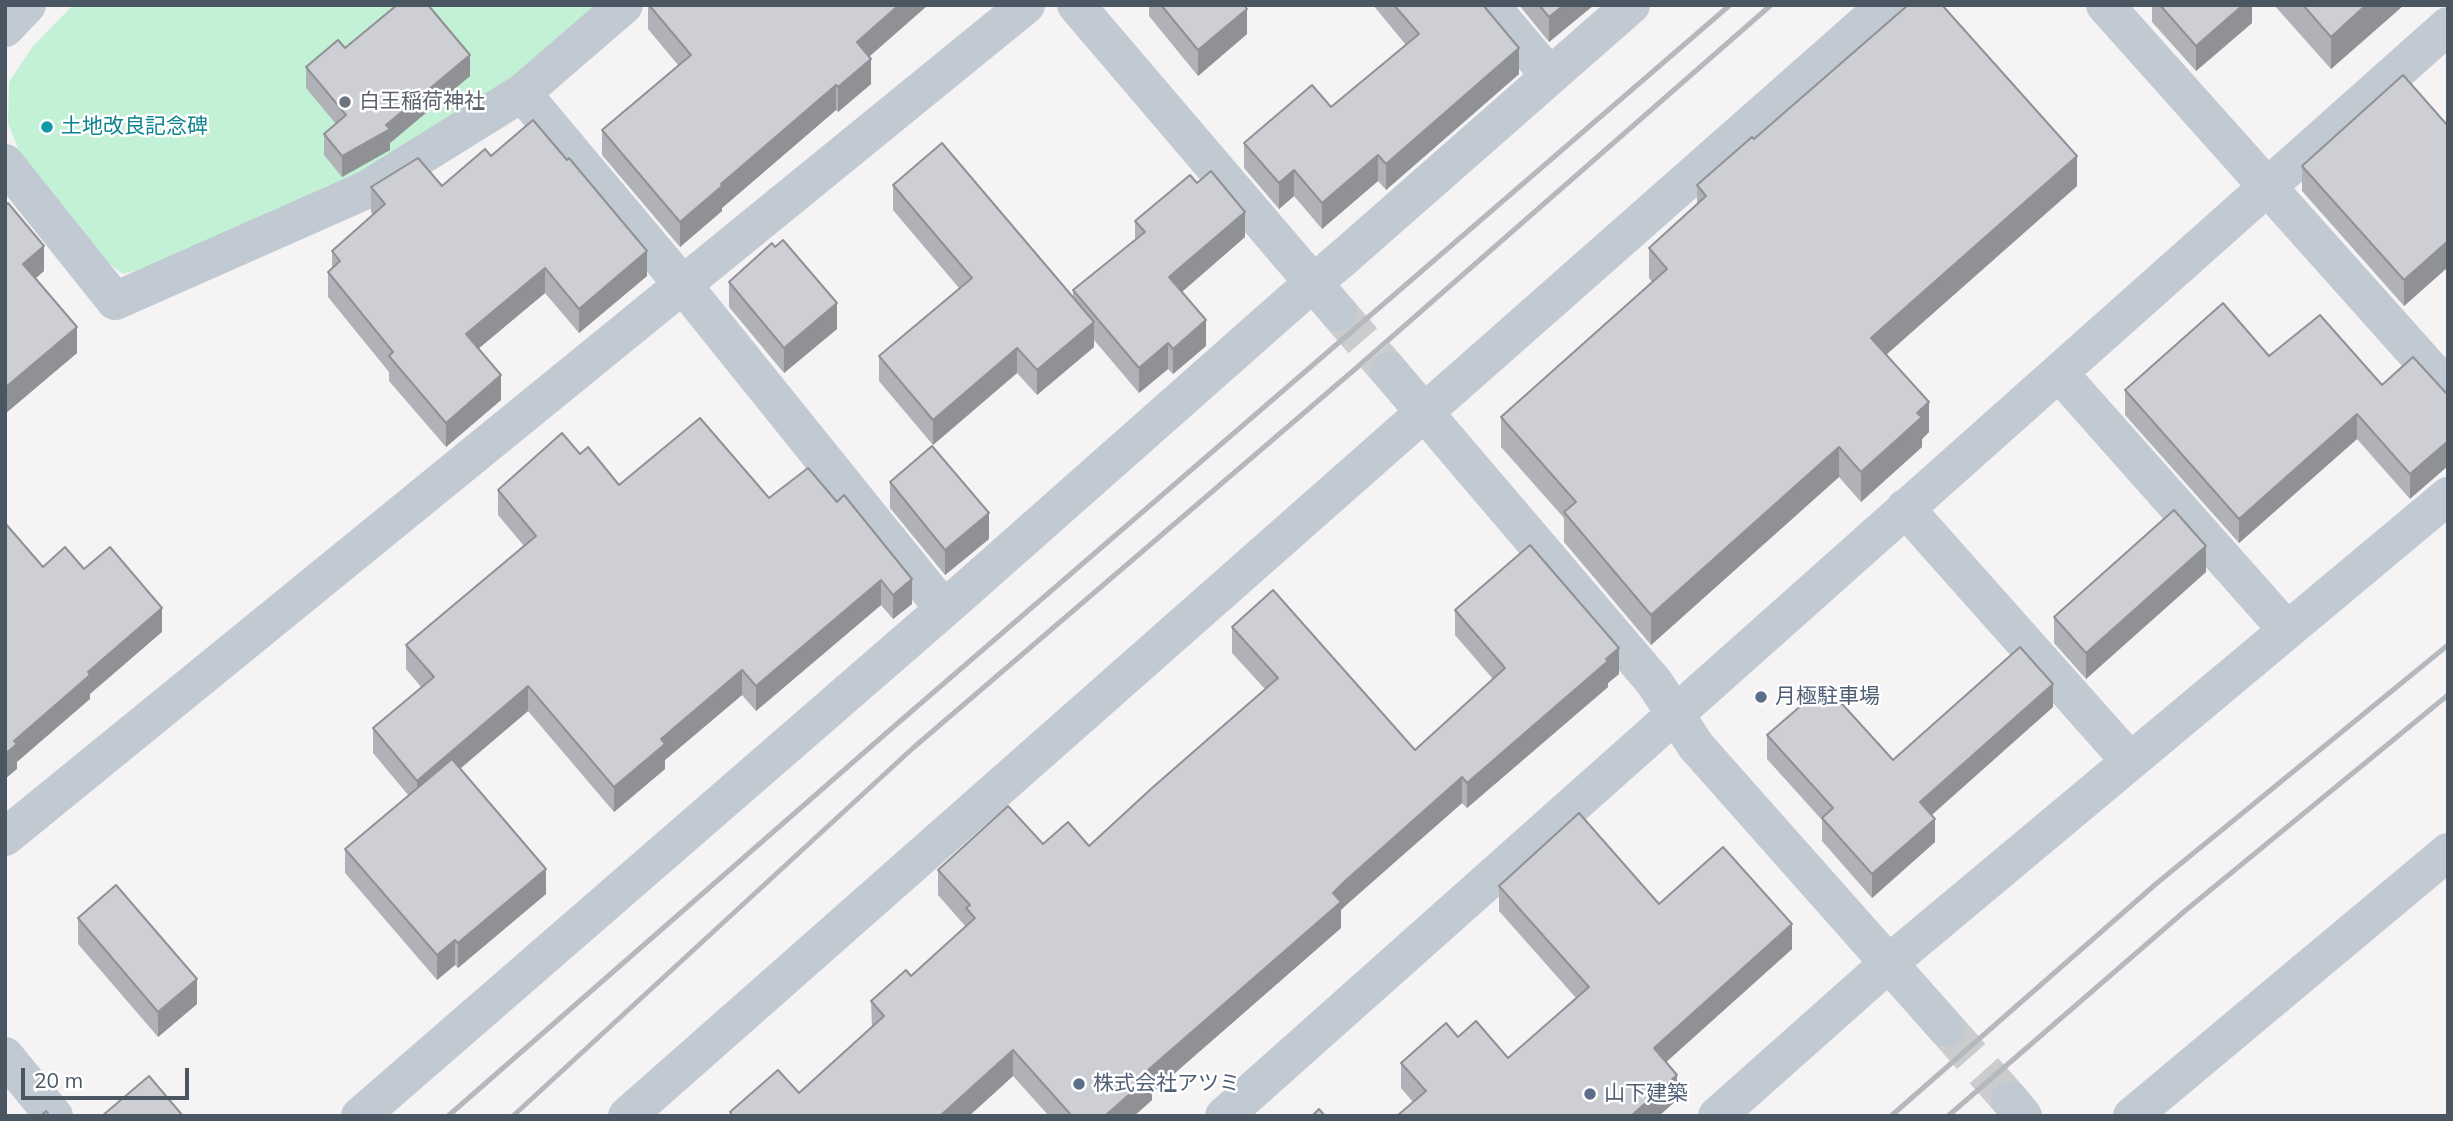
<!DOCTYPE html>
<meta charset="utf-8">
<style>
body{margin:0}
#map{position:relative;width:2453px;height:1121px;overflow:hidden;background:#f5f3f3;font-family:Mulish,sans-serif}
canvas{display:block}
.frame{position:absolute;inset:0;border:7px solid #4a5661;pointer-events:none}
.scale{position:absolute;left:21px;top:1068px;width:168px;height:32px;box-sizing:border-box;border:4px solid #4a5661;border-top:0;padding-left:9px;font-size:21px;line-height:24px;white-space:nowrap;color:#4a5661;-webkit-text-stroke:5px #fff;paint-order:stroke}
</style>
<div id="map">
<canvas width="2453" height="1121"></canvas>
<div class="frame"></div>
<div class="scale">20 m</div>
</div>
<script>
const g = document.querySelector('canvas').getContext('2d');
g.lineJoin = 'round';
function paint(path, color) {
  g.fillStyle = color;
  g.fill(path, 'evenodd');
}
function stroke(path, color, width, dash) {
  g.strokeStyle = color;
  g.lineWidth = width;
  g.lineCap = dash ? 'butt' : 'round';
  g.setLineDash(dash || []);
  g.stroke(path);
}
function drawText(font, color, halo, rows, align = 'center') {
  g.font = font + ' Mulish,"Noto Sans JP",sans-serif';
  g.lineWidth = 5;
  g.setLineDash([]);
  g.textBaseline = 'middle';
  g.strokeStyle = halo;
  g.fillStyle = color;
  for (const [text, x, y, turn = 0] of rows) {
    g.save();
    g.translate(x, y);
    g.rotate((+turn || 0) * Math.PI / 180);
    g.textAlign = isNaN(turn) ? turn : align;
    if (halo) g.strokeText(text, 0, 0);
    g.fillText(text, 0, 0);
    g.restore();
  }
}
const green = new Path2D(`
 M73 5H599L512 80 358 176 150 267 123 274 103 259 21 156 8 123 9 82 33 46Z`);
const minorTunnel = new Path2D(`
 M1338 312 1389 371
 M1946 1028 2010 1100`);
const minor = new Path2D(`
 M1076 5 1338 312
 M1490 5 1549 75
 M2105 5 2448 389
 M5 28 27 5
 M522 93 683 285 944 609
 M5 163 115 301 366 190 522 93 624 5
 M1343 258 1631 5
 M1389 371 1654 682 1696 746 1946 1028
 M2059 373 2287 630
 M1453 387 1886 5
 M1905 508 2130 761
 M5 837 1026 5
 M5 1056 54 1116
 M2010 1100 2023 1116
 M360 1116 944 609 1291 302
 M627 1116 1402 432
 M1224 1116 2448 26
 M1717 1116 1889 963 2448 496
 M2132 1116 2448 852`);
const rail = new Path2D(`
 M448 1116 891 729 1730 5
 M513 1116 913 748 1354 370 1771 5
 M1891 1116 2157 883 2448 645
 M1948 1116 2186 910 2448 695`);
const minorBridge = new Path2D(`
 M1291 302 1343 258
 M1402 432 1453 387`);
const wall = new Path2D(`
 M648 5H928L869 57 871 84 838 112 836 110 722 208V211L680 247 602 155V130L678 65 648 29Z
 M1149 5H1244L1247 34 1198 76 1149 16Z
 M1373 5H1483L1519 74 1386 190 1378 181 1322 229 1294 196 1279 209 1244 168V143L1331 107 1406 45Z
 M1519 5H1594L1549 42Z
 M2152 5H2252V23L2196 71 2152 22Z
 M2274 5H2404L2331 69Z
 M345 48 470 76 390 143V150L342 177 324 155V134L336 124 306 88V67Z
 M2448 126V267L2404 306 2302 191V166Z
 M1754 139 2077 186 1886 355 1929 432 1922 439V447L1861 502 1839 477 1651 645 1564 542V518L1501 447V417L1652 282 1649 278V248L1697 204V185Z
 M491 156 647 276 579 333 545 293 478 349 501 400 446 447 389 381V372L328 297V272L332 268V251L373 215 371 212V187L442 186Z
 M1197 183 1245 237 1182 292 1206 346 1173 374 1168 369 1139 393 1094 340V347L1037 395 1017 373 933 445 879 381V356L959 288 893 210V185L1073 297V290L1135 240V221Z
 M5 206 44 271 36 278 77 353 6 413 5 411Z
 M729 282 837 329 784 373 729 307Z
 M2269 356 2382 385 2413 357 2410 499 2357 439 2239 543 2125 415V390Z
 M580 454 619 485 769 498 912 604 893 619 881 605 756 711 742 695 665 760V769L614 812 528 711 460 769 546 894 458 968 455 965 437 980 345 873V849L409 796 373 753V728L421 687 406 669V645L524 546 498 515V490Z
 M890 482 989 539 945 575 890 508Z
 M2206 572 2086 679 2054 643V617Z
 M1455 610 1619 674 1608 683V687L1467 808 1462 803 1345 906 1341 910V928L1152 1093V1100L1134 1116H1049L1013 1076 969 1116H730V1112L799 1093 872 1028 871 1001 911 976 966 927 938 895V870L1043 844 1089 846 1265 689 1232 653V627L1415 750 1493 679 1455 635Z
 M2053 707 1932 815 1935 842 1872 898 1822 841V820L1767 759V735L1893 760Z
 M1499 886 1659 904 1792 949 1666 1062 1677 1100 1413 1102 1401 1088V1063L1458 1037 1508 1058 1576 998 1499 911Z
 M78 918 197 1004 158 1037 78 944Z`);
const shadedWall = new Path2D(`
 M899 5H928L857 67V42Z
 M1564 5H1594L1549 42V17Z
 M2243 5H2252V23L2196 71V46Z
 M2366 5H2404L2331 69V37Z
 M1247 9V34L1198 76V50Z
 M1519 48V74L1386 190V164Z
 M470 55V76L390 143V150L342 177V156L386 125Z
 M871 59V84L838 112V87Z
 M836 85V110L722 208V211L680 247V222L721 184Z
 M1378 155V181L1322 229V203Z
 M2077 156V186L1871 368V338Z
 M1294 170V196L1279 209V183Z
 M1245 212V237L1169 303V277Z
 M2448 241V267L2404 306V280Z
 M44 246V271L23 289V264Z
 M647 251V276L579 333V309Z
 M545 268V293L466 359V334Z
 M837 303V329L784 373V348Z
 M1206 320V346L1173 374V349Z
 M1094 322V347L1037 395V370Z
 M77 327V353L6 413V387Z
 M1168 343V369L1139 393V368Z
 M1017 348V373L933 445V420Z
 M501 375V400L446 447V423Z
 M1929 402V432L1922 439V447L1861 502V472L1917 413Z
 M2357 414V439L2239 543V519Z
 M2448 441V466L2410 499V474Z
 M1839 447V477L1651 645V615Z
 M989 513V539L945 575V550Z
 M2206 546V572L2086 679V653Z
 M912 579V604L893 619V595Z
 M881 580V605L756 711V686Z
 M162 608V632L90 694V699L17 762V769L5 779V754L14 741 88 672Z
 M1619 648V674L1608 683V687L1467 808V783Z
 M742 670V695L665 760V769L614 812V787L661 739Z
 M2053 684V707L1920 825V802Z
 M528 686V711L417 805V781Z
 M1462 777V803L1345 906 1341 910V928L1152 1093V1100L1134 1116H1105L1148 1070 1333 893 1345 881Z
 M1935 819V842L1872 898V874Z
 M546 869V894L458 968V943Z
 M1792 924V949L1654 1073V1048Z
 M455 940V965L437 980V955Z
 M197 979V1004L158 1037V1012Z
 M1013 1050V1076L969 1116H940Z
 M1677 1075V1100L1659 1116H1631Z`);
const building = new Path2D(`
 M397 5H428L470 55 386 125 390 129 342 156 324 134 346 115 306 67 338 40 345 48Z
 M649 5H899L857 42 871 59 838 87 836 85 721 184 722 186 680 222 602 130 691 55Z
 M1161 5H1244L1247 9 1198 50Z
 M1394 5H1483L1519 48 1386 164 1378 155 1322 203 1294 170 1279 183 1244 143 1312 85 1331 107 1419 34Z
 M1539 5H1564L1549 17Z
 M1908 5H1942L2077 156 1871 338 1929 402 1917 413 1922 417 1861 472 1839 447 1651 615 1564 512 1576 502 1501 417 1667 269 1649 248 1706 196 1697 185 1752 137 1754 139Z
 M2160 5H2243L2196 46Z
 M2303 5H2366L2331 37Z
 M2403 75 2448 126V241L2404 280 2302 166Z
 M533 120 567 160 569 158 647 251 579 309 545 268 466 334 501 375 446 423 389 356 393 352 328 272 340 261 332 251 385 204 371 187 418 158 442 186 485 149 491 156Z
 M942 143 1094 322 1037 370 1017 348 933 420 879 356 972 278 893 185Z
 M1211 171 1245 212 1169 277 1206 320 1173 349 1168 343 1139 368 1073 290 1145 232 1135 221 1190 175 1197 183Z
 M8 203 44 246 23 264 77 327 6 387 5 386V206Z
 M783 240 837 303 784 348 729 282 772 243 775 247Z
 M2223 303 2269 356 2320 315 2382 385 2413 357 2448 395V441L2410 474 2357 414 2239 519 2125 390Z
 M700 418 769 498 808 468 837 502 844 495 912 579 893 595 881 580 756 686 742 670 661 739 665 744 614 787 528 686 417 781 373 728 434 677 406 645 536 536 498 490 562 433 580 454 588 447 619 485Z
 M932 446 989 513 945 550 890 482Z
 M2174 510 2206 546 2086 653 2054 617Z
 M5 523 43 567 65 547 84 569 110 547 162 608 88 672 90 675 14 741 17 744 5 754Z
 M1530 545 1619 648 1606 659 1608 661 1467 783 1462 777 1345 881 1333 893 1341 902 1148 1070 1152 1074 1105 1116H1072L1013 1050 940 1116H733L730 1112 778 1070 799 1093 884 1016 871 1001 906 970 911 976 975 918 966 908 970 905 938 870 1008 806 1043 844 1068 822 1089 846 1152 788 1278 678 1232 627 1273 590 1415 750 1505 668 1455 610Z
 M2020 647 2053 684 1920 802 1935 819 1872 874 1822 818 1833 808 1767 735 1825 685 1893 760Z
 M452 759 546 869 458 943 455 940 437 955 345 849Z
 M1579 813 1659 904 1723 847 1792 924 1654 1048 1677 1075 1631 1116H1397L1426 1091 1401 1063 1446 1023 1458 1037 1476 1021 1508 1058 1589 987 1499 886Z
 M116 885 197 979 158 1012 78 918Z
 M149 1076 183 1116H102Z
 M1319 1109 1325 1116H1312Z
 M46 1111 50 1116H41Z`);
const markers = [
 [345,102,7,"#6b7280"],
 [47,127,7,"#0f9aa8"],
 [1761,697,7,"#5c6f8a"],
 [1079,1084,7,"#5c6f8a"],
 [1590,1094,7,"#5c6f8a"]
];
const worshipNames = [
 ["白王稲荷神社",359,102]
];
const cultureNames = [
 ["土地改良記念碑",61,127]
];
const serviceNames = [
 ["月極駐車場",1775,697],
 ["株式会社アツミ",1093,1084],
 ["山下建築",1604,1094]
];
paint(green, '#c3f1d5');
stroke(minorTunnel, '#caccce', 38, [38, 19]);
stroke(minor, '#c1cad2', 38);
stroke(rail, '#b5b8bd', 5);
stroke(minorBridge, '#c1cad2', 38);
paint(wall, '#b0b2b7');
paint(shadedWall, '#909195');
paint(building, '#cdcfd5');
stroke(building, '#909195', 2);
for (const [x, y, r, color] of markers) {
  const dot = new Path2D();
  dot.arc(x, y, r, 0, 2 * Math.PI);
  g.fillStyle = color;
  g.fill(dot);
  stroke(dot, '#fff', 2.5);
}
drawText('21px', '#5b616d', '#fff', worshipNames, 'left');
drawText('21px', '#0d838f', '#fff', cultureNames, 'left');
drawText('21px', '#4e5e75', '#fff', serviceNames, 'left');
</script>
